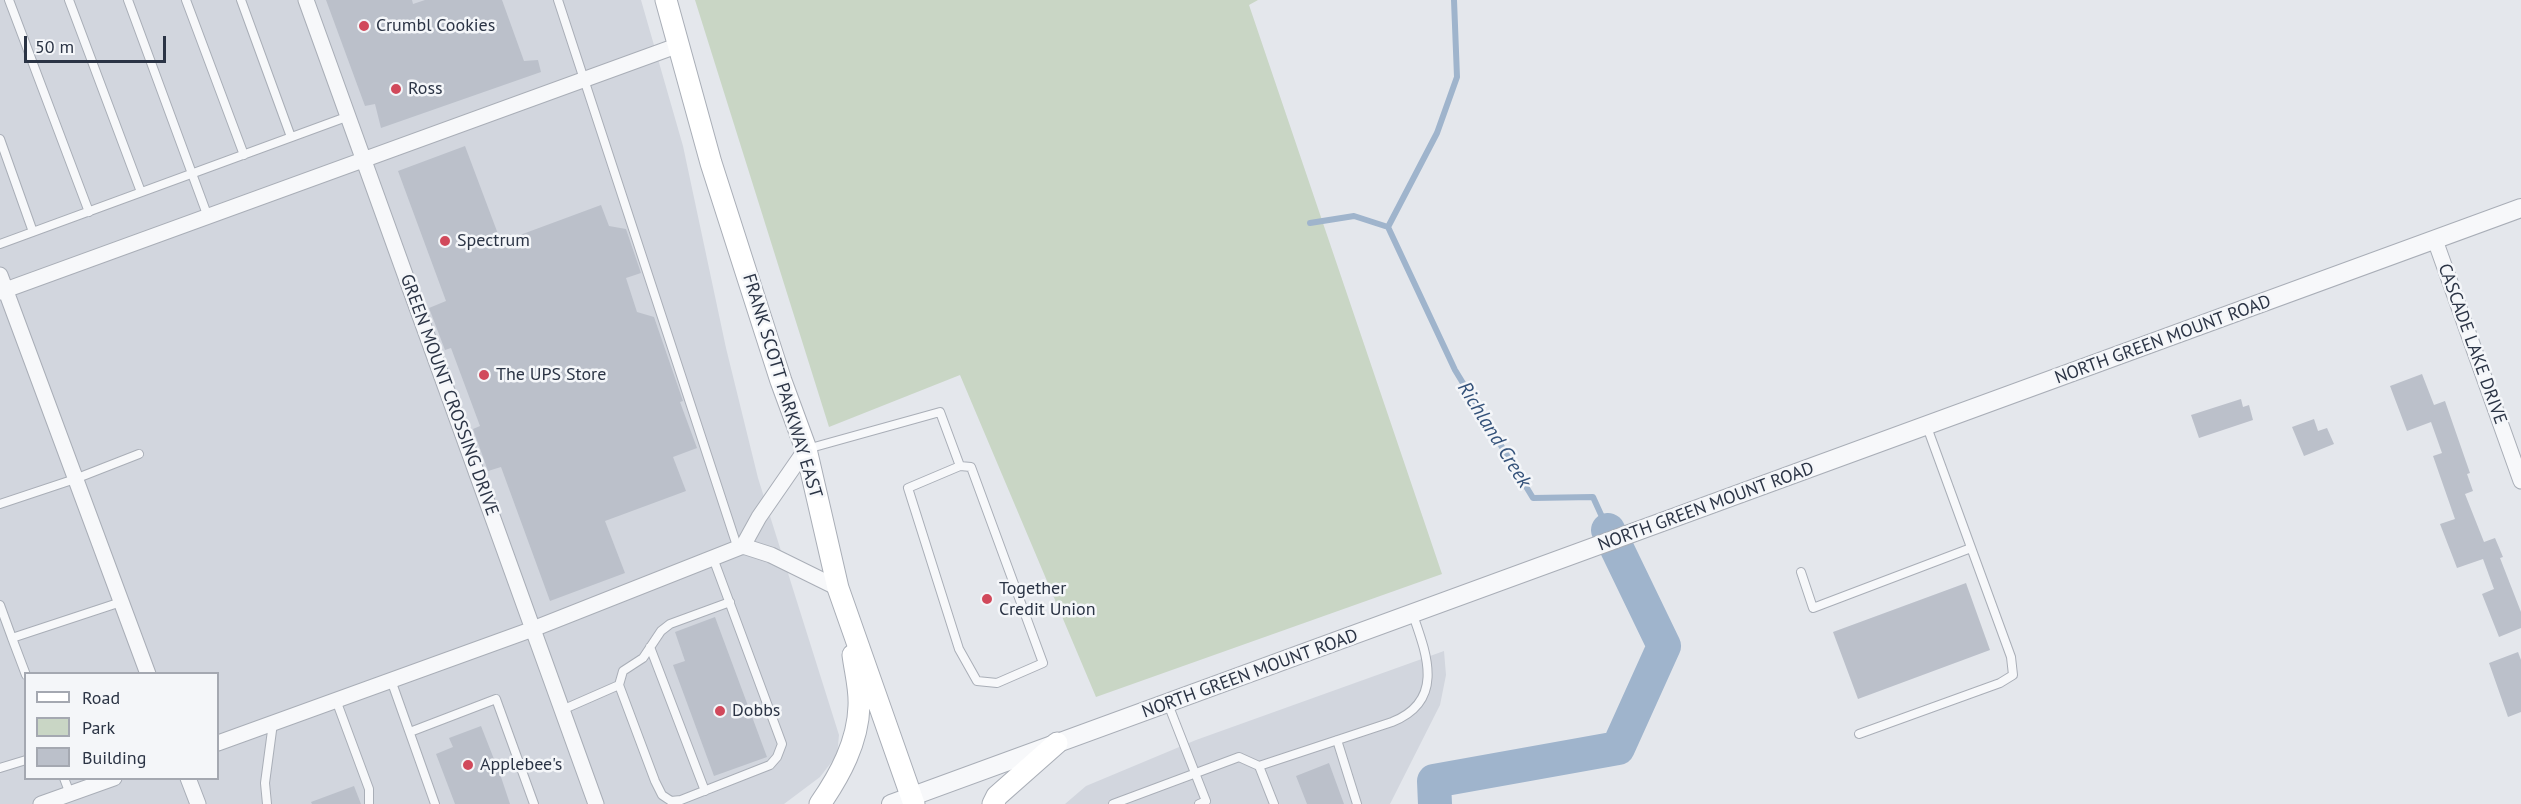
<!DOCTYPE html>
<style>
body{margin:0}
#map{position:relative;width:2521px;height:804px;overflow:hidden;background:#e4e7ec;font-family:"PT Sans",sans-serif}
canvas{display:block}
.legend{position:absolute;left:24px;top:672px;width:195px;height:108px;box-sizing:border-box;background:#f4f6f9;border:2px solid #a4a8b1;margin:0;padding:8px 10px;list-style:none;font-size:18px;color:#2b3445}
.legend li{display:flex;align-items:center;gap:12px;height:30px}
.legend b{width:30px;border:2px solid #a4a8b1}
.scale{position:absolute;left:24px;top:36px;width:142px;height:27px;box-sizing:border-box;border:3px solid #2b3445;border-top:0;padding-left:8px;font-size:18px;line-height:21px;white-space:nowrap;color:#2b3445;-webkit-text-stroke:4px #f4f6f9;paint-order:stroke}
</style>
<div id="map">
<canvas width="2521" height="804"></canvas>
<ul class="legend">
<li><b style="height:8px;background:#fff"></b>Road</li>
<li><b style="height:16px;background:#c9d6c5"></b>Park</li>
<li><b style="height:16px;background:#bbc0ca"></b>Building</li>
</ul>
<div class="scale">50 m</div>
</div>
<script>
const g = document.querySelector('canvas').getContext('2d');
g.lineJoin = 'round';
function paint(path, color) {
  g.fillStyle = color;
  g.fill(path, 'evenodd');
}
function stroke(path, color, width, dash) {
  g.strokeStyle = color;
  g.lineWidth = width;
  g.lineCap = dash ? 'butt' : 'round';
  g.setLineDash(dash || []);
  g.stroke(path);
}
function drawText(font, color, halo, rows, align = 'center') {
  g.font = font + ' "PT Sans",sans-serif';
  g.lineWidth = 5;
  g.setLineDash([]);
  g.textBaseline = 'middle';
  g.strokeStyle = halo;
  g.fillStyle = color;
  for (const [text, x, y, turn = 0] of rows) {
    g.save();
    g.translate(x, y);
    g.rotate((+turn || 0) * Math.PI / 180);
    g.textAlign = isNaN(turn) ? turn : align;
    if (halo) g.strokeText(text, 0, 0);
    g.fillText(text, 0, 0);
    g.restore();
  }
}
const built = new Path2D(`
 M0 0H641L683 146 726 348 758 478 839 735 837 755 820 777 784 804H0ZM26 674H218V778H26Z
 M1444 651 1446 675 1440 705 1390 804H1065L1086 786 1196 740Z`);
const green = new Path2D(`
 M695 0H1258L1249 5 1442 574 1096 697 960 375 829 427Z`);
const stream = new Path2D(`
 M1310 223 1354 216 1388 227
 M1388 227 1455 370 1533 498 1593 497 1608 530
 M1388 227 1437 133 1457 77 1454 0`);
const river = new Path2D(`
 M1435 804 1434 781 1618 748 1664 646 1608 530`);
const building = new Path2D(`
 M326 0H412L413 4 425 0H502L524 61 538 60 541 72 381 128 375 104 365 106Z
 M465 146 501 242 601 205 609 226 626 229 641 273 626 278 637 312 654 317 683 401 680 402 697 448 673 457 686 491 605 521 625 573 550 601 501 467 488 471 473 429 480 426 451 348 445 350 429 308 446 301 398 171Z
 M2422 374 2434 405 2445 401 2470 473 2467 474 2473 491 2465 494 2484 542 2495 538 2503 557 2500 558 2521 612V628L2499 637 2482 594 2494 589 2483 559 2457 568 2440 524 2455 519 2433 456 2442 453 2431 422 2407 431 2390 386Z
 M2241 399 2243 407 2249 405 2253 420 2199 438 2191 415Z
 M2314 419 2318 431 2327 428 2334 444 2304 456 2292 427Z
 M1966 583 1990 650 1858 699 1833 632Z
 M715 617 767 757 714 776 673 665 685 661 675 632Z
 M2518 652 2521 660V712L2508 717 2489 663Z
 M481 726 501 777 510 804H455L436 754 453 747 449 738Z
 M1329 763 1344 804H1307L1296 776Z
 M354 786 361 804H312L311 802Z`);
const service = new Path2D(`
 M9 0 89 212
 M69 0 141 192
 M128 0 208 217
 M186 0 244 155
 M241 0 291 137
 M558 0 738 549
 M0 139 33 232
 M0 244 349 116
 M807 449 940 412 960 466
 M960 466 971 467 1043 663 997 683 977 681 959 649 908 488Z
 M0 504 75 479 139 454
 M1801 572 1813 608 1971 548
 M0 605 12 638 121 602
 M12 638 26 675
 M650 647 705 791
 M391 680 435 804
 M619 685 623 671 643 658 661 631 670 624 730 602
 M336 700 369 789V804
 M1168 704 1206 801 1199 804
 M562 710 619 685 655 781 662 795 671 801 681 800 770 765 777 757 782 744 713 558
 M410 732 496 699 534 804
 M1859 734 2000 683 2013 675 2011 657 1927 427
 M1337 740 1357 804
 M1259 766 1392 722C1445 701 1427 655 1413 615
 M0 768 26 760
 M64 778 70 794
 M267 804 265 783 273 723
 M1113 804 1239 757 1259 766 1274 804`);
const minor = new Path2D(`
 M306 0 596 804
 M2435 240 2521 481
 M0 275 148 674
 M0 292 679 45
 M743 546 759 517 806 449
 M218 743 533 629 743 546 771 555 838 588
 M188 778 198 804
 M41 804 114 778`);
const tertiary = new Path2D(`
 M891 804 2521 208`);
const secondary = new Path2D(`
 M666 0 711 163 781 381 806 449 838 588 914 804
 M820 804C840 775 858 742 859 706 860 689 855 671 853 655
 M993 804 997 796 1057 743`);
const markers = [
 [364,26,6,"#d1495b"],
 [396,89,6,"#d1495b"],
 [445,241,6,"#d1495b"],
 [484,375,6,"#d1495b"],
 [987,599,6,"#d1495b"],
 [720,711,6,"#d1495b"],
 [468,765,6,"#d1495b"]
];
const poiNames = [
 ["Crumbl Cookies",376,26],
 ["Ross",408,89],
 ["Spectrum",457,241],
 ["The UPS Store",496,375],
 ["Together",999,589],
 ["Credit Union",999,610],
 ["Dobbs",732,711],
 ["Applebee's",480,765]
];
const streetNames = [
 ["NORTH GREEN MOUNT ROAD",2163,340,-20],
 ["CASCADE LAKE DRIVE",2472,344,70],
 ["FRANK SCOTT PARKWAY EAST",782,386,73],
 ["GREEN MOUNT CROSSING DRIVE",449,395,70],
 ["NORTH GREEN MOUNT ROAD",1706,507,-20],
 ["NORTH GREEN MOUNT ROAD",1250,674,-20]
];
const waterNames = [
 ["Richland Creek",1494,435,58]
];
paint(built, '#d2d6de');
paint(green, '#c9d6c5');
stroke(stream, '#9fb4cc', 6);
stroke(river, '#9fb4cc', 34);
paint(building, '#bbc0ca');
stroke(service, '#a9aeb7', 10);
stroke(minor, '#a9aeb7', 17);
stroke(tertiary, '#a9aeb7', 20);
stroke(secondary, '#a9aeb7', 23);
stroke(service, '#f7f8fa', 8);
stroke(minor, '#f7f8fa', 15);
stroke(tertiary, '#f7f8fa', 18);
stroke(secondary, '#fff', 21);
for (const [x, y, r, color] of markers) {
  const dot = new Path2D();
  dot.arc(x, y, r, 0, 2 * Math.PI);
  g.fillStyle = color;
  g.fill(dot);
  stroke(dot, '#f4f6f9', 2);
}
drawText('18px', '#2b3445', '#f4f6f9', poiNames, 'left');
drawText('18px', '#2b3445', '#f4f6f9', streetNames);
drawText('italic 20px', '#34527a', '#f4f6f9', waterNames);
</script>
